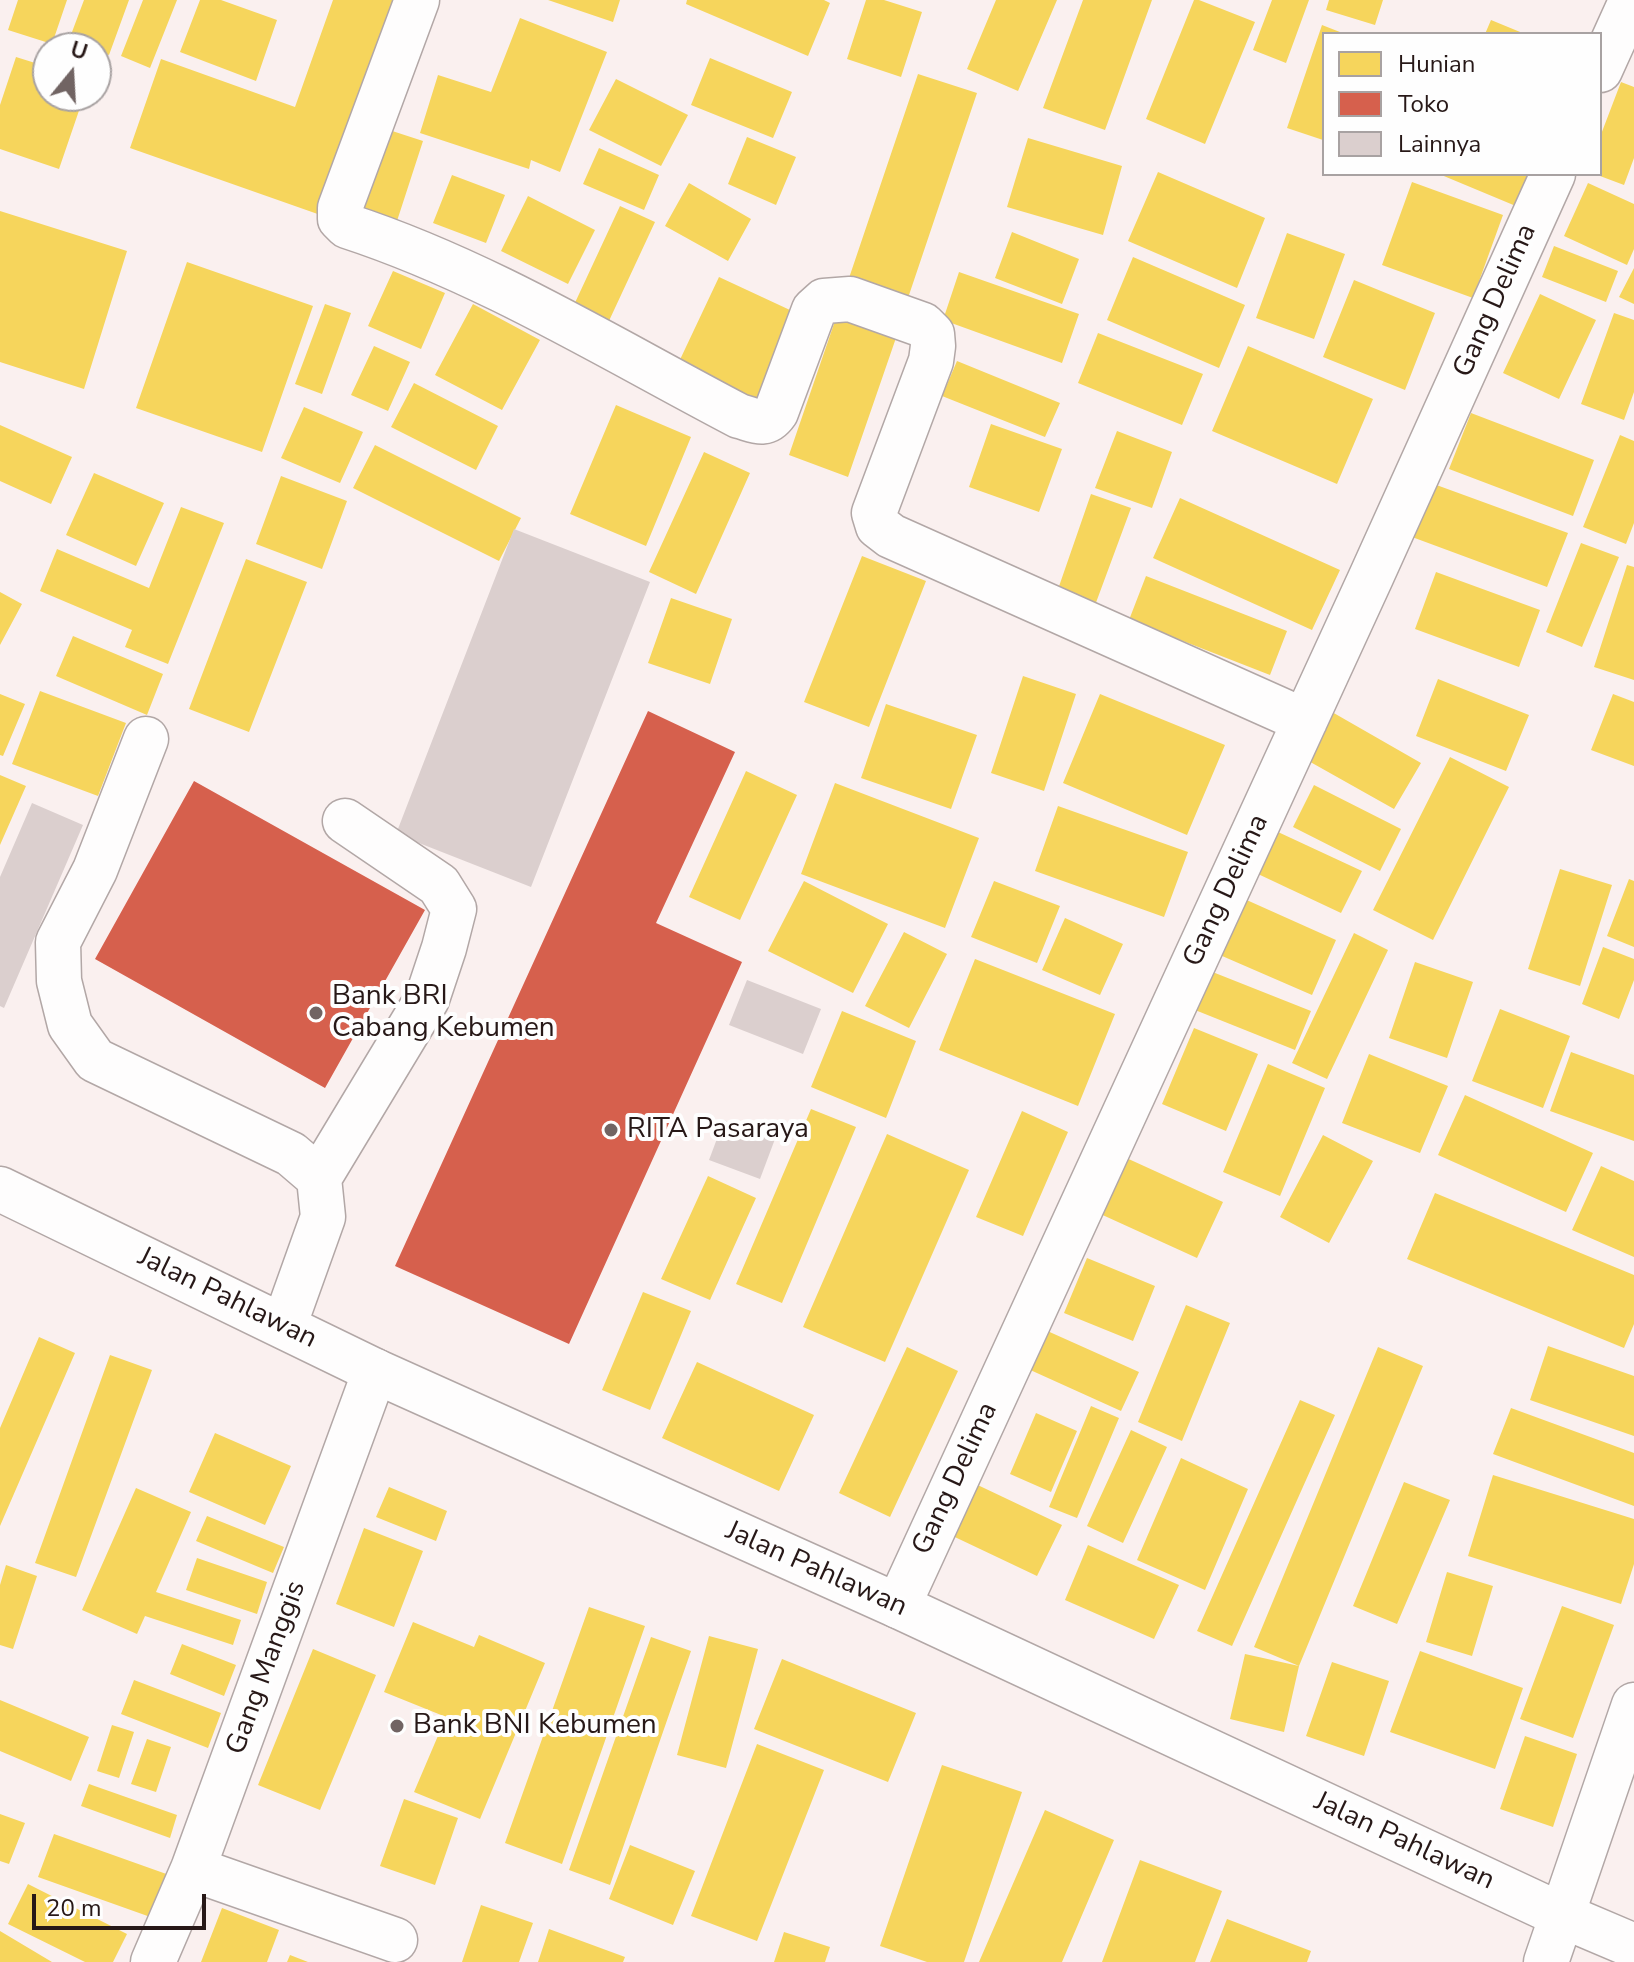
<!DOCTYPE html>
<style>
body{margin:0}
#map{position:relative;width:1634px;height:1962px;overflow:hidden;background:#faf0ef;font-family:"Nunito Sans",sans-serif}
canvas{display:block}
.legend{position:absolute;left:1322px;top:32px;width:280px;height:144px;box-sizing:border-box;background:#fefefe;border:2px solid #a8a2a2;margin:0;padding:10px 14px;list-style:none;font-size:24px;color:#271817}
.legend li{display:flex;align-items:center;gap:16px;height:40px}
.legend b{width:40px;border:2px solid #a8a2a2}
.north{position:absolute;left:32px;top:32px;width:80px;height:80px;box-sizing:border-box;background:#fefefe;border:2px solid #a8a2a2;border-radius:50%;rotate:18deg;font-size:22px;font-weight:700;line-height:32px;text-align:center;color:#271817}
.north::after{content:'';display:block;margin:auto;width:28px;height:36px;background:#716463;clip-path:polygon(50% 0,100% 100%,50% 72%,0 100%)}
.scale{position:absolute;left:32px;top:1894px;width:174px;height:36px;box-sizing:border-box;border:4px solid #271817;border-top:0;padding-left:10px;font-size:24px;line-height:28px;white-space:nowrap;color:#271817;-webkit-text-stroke:6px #fefefe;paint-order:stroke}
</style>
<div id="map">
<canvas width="1634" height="1962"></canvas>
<ul class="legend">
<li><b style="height:22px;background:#f6d55c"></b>Hunian</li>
<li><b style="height:22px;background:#d6604d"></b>Toko</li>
<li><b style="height:22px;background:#dbcfce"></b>Lainnya</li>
</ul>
<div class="north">U</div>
<div class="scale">20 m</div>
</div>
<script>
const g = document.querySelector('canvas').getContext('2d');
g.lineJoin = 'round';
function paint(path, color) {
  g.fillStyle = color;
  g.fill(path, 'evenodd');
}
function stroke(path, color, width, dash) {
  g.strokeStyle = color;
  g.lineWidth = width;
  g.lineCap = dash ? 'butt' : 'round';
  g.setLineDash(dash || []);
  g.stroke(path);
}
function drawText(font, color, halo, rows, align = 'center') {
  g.font = font + ' "Nunito Sans",sans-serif';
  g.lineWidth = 8;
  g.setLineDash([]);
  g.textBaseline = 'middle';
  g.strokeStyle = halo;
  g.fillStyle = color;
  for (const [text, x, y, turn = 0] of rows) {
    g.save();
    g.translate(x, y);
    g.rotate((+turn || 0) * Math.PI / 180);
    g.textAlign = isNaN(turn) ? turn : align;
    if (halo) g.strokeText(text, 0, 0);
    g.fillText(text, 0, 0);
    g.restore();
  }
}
const homes = new Path2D(`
 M18 0H67L52 44 8 30Z
 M84 0H129L109 55 96 50V48H91L69 40Z
 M143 0H177L150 68 121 56Z
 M200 0H221L277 20 256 81 180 52Z
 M333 0H406L329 218 130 148 161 59 295 107Z
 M548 0H620L613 22Z
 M687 0H824L830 3 808 56 686 4Z
 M866 0H884L922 12 901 77 847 59Z
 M996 0H1057L1018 91 967 69Z
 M1083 0H1152L1105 130 1043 108Z
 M1194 0H1199L1255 22 1205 144 1146 119Z
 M1272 0H1309L1286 63 1253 50Z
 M1329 0H1383L1375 25 1326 10Z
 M520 18 607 52 560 172 531 160 529 169 420 133 438 75 491 92Z
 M1491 20 1525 34H1485Z
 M1322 25 1345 34H1324L1323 140 1287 128Z
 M16 57 48 67V96H84L59 169 0 149V105Z
 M710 58 792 92 773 138 691 105Z
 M918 74 977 93 908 298 849 278Z
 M616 79 688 115 661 166 589 130Z
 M1621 82 1634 87V158L1624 185 1600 176V137Z
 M383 128 423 141 397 221 357 208Z
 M747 137 796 157 776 205 728 184Z
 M1028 138 1122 166 1103 235 1007 207Z
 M599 148 659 175 644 210 583 184Z
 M1158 172 1265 218 1237 288 1128 241Z
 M1439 174H1537L1523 209Z
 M452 175 505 195 486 243 433 223Z
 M1412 182 1503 215 1473 298 1382 265Z
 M689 183 751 219 728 261 665 226Z
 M1588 183 1634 204V249L1627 265 1564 236Z
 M528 196 595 230 568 284 501 251Z
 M620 206 655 222 608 323 573 307Z
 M0 211 127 251 84 389 0 362Z
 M1012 232 1079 259 1062 304 995 278Z
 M1287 233 1345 254 1314 339 1256 318Z
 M1554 246 1618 271 1606 302 1542 277Z
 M1133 257 1245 305 1219 368 1107 320Z
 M187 262 313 306 262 452 136 408Z
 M1634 268V304L1619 297Z
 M393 271 445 293 421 349 368 326Z
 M959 272 1079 314 1062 363 943 320Z
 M719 277 805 317 763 406 677 366Z
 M1354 280 1435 313 1405 390 1323 357Z
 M1540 294 1596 320 1559 399 1503 373Z
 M325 304 351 313 322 394 295 384Z
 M473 304 540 340 502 410 435 375Z
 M1614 313 1634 320V392L1624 420 1581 404Z
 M837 315 897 335 848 477 789 455Z
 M1098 333 1203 374 1182 425 1078 383Z
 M374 346 410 362 388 411 351 395Z
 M1248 346 1373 399 1337 484 1212 431Z
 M957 361 1060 403 1045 437 942 396Z
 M414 383 498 426 476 470 391 427Z
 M616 405 691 437 646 546 570 514Z
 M304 407 363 432 340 483 281 458Z
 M1471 413 1594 460 1573 516 1449 469Z
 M991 424 1062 449 1039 512 969 487Z
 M0 425 72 457 51 504 0 481Z
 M1117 431 1172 452 1152 508 1095 488Z
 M1620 435 1634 441V523L1626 544 1583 527Z
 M375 445 521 518 499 561 353 488Z
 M704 452 750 473 696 594 649 572Z
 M94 473 164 503 136 566 66 535Z
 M281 476 347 501 322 569 256 544Z
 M1431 483 1568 533 1547 587 1412 537Z
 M1091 494 1131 508 1094 608 1056 595Z
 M1180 498 1340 570 1312 630 1153 558Z
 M181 507 224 523 168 664 125 647 132 630 40 591 57 549 149 588Z
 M1581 543 1619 557 1582 647 1546 632Z
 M862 556 926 581 869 727 804 702Z
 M246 559 307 582 249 732 189 709Z
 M1627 565 1634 567V680L1594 667Z
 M1436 572 1540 610 1519 667 1415 629Z
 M1146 576 1287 631 1270 675 1129 620Z
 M0 592 22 604 0 645Z
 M671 598 732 619 710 684 648 663Z
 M73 636 163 674 147 715 56 676Z
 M1023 676 1076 694 1044 791 991 773Z
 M1438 679 1529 715 1506 771 1416 736Z
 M40 691 126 723 98 796 12 764Z
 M0 694 25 704 3 756 0 755Z
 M1100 694 1225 745 1187 835 1063 783Z
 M1613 694 1634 702V766L1591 750Z
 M886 704 977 735 951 809 861 778Z
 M1332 712 1421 763 1394 809 1305 759Z
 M1450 757 1509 787 1433 940 1373 910Z
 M746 771 797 795 740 920 689 897Z
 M0 775 26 786 0 845Z
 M835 783 979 838 945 928 801 874Z
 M1314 785 1401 829 1380 871 1293 827Z
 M1058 806 1188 852 1164 917 1035 871Z
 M1278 832 1362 871 1341 913 1258 874Z
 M1560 869 1612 885 1580 986 1528 969Z
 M1629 879 1634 881V947L1607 936Z
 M804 881 888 924 853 993 768 951Z
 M994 881 1060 906 1037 963 971 937Z
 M1231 893 1336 940 1312 995 1206 949Z
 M1065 918 1123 944 1100 995 1042 970Z
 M904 932 947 954 909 1028 865 1006Z
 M1354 933 1388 950 1327 1079 1292 1063Z
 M1603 947 1634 959V980L1619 1019 1582 1004Z
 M975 959 1115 1014 1078 1106 939 1050Z
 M1415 962 1473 982 1447 1058 1389 1038Z
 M1205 969 1311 1011 1295 1050 1190 1008Z
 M1500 1009 1570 1036 1543 1108 1472 1081Z
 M842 1011 916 1041 886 1118 811 1087Z
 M1194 1028 1258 1054 1226 1131 1162 1104Z
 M1571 1052 1634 1075V1141L1550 1111Z
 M1369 1054 1448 1086 1420 1153 1342 1123Z
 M1268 1064 1325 1088 1280 1196 1223 1172Z
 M1465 1095 1593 1153 1566 1212 1438 1155Z
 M811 1109 856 1127 782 1303 736 1284Z
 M1022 1111 1068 1132 1023 1236 976 1217Z
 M887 1134 969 1170 885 1362 803 1327Z
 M1323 1135 1373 1161 1329 1243 1280 1217Z
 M1122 1156 1223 1202 1197 1258 1096 1212Z
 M1601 1166 1634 1181V1257L1572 1230Z
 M708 1176 756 1198 710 1300 661 1279Z
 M1435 1193 1634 1275V1324L1624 1348 1407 1259Z
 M1087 1258 1155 1286 1133 1341 1064 1313Z
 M643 1292 691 1311 650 1410 602 1390Z
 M1186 1305 1230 1323 1182 1441 1138 1422Z
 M1034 1325 1139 1372 1121 1411 1017 1364Z
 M39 1337 75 1353 0 1526V1428Z
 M1548 1346 1634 1376V1436L1530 1400Z
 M907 1347 958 1371 890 1517 839 1493Z
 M1378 1347 1423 1366 1299 1666 1284 1732 1230 1719 1245 1654 1299 1666 1254 1647Z
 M110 1355 152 1370 76 1577 35 1563Z
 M697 1362 814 1415 779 1491 662 1438Z
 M1300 1400 1335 1415 1232 1646 1197 1631Z
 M1091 1406 1119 1418 1077 1518 1049 1507Z
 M1511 1408 1634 1453V1506L1493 1454Z
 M1036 1413 1077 1431 1051 1492 1010 1474Z
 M1131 1430 1167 1447 1123 1543 1087 1526Z
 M215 1433 291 1466 265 1525 189 1492Z
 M1181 1458 1248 1489 1205 1590 1137 1560Z
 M1493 1475 1634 1519V1564L1621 1604 1468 1556Z
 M965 1479 1062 1525 1037 1576 940 1530Z
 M1404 1482 1450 1500 1397 1624 1353 1606Z
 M389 1487 447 1511 436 1541 376 1517Z
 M136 1488 191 1512 156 1592 241 1620 233 1645 145 1616 137 1634 82 1610Z
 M207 1516 284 1547 273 1573 196 1541Z
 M364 1528 423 1551 394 1627 336 1604Z
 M1088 1545 1179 1585 1154 1639 1065 1600Z
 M197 1558 267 1582 257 1614 186 1590Z
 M6 1565 37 1576 13 1649 0 1645V1585Z
 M1447 1572 1493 1586 1472 1656 1426 1642Z
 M1562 1606 1614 1625 1573 1738 1520 1719Z
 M589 1607 645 1626 562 1864 505 1843Z
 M413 1622 474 1647 479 1635 545 1663 480 1819 414 1792 446 1717 384 1692Z
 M709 1636 758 1649 726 1768 677 1755Z
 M651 1637 691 1651 610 1885 569 1870Z
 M182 1644 236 1665 224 1696 170 1674Z
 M313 1649 376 1675 320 1810 258 1785Z
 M1420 1651 1523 1688 1495 1769 1390 1732Z
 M782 1659 916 1713 888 1782 754 1729Z
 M1332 1662 1389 1681 1364 1756 1306 1736Z
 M134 1680 221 1713 208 1748 121 1714Z
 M0 1700 89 1737 71 1781 0 1751Z
 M112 1725 134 1732 119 1778 97 1771Z
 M1525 1736 1577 1754 1553 1827 1500 1809Z
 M147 1739 171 1747 156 1792 131 1784Z
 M757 1744 824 1770 757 1941 691 1916Z
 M942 1765 1022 1792 964 1962H927L880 1946Z
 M89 1784 177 1815 170 1838 81 1806Z
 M404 1799 458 1818 435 1885 380 1866Z
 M1045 1810 1114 1840 1062 1962H979Z
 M0 1814 25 1823 9 1864 0 1861Z
 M54 1834 172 1876 156 1919 38 1877Z
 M630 1845 695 1871 673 1925 609 1899Z
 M1140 1860 1222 1891 1195 1962H1102Z
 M28 1884 127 1934 113 1962H85L8 1924Z
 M481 1905 533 1923 519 1962H462Z
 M222 1908 279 1930 267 1962H201Z
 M1227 1919 1311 1951 1307 1962H1210Z
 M549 1929 625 1957 623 1962H538Z
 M0 1931 52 1962H0Z
 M784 1932 830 1947 825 1962H774Z
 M290 1955 308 1962H287Z`);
const shops = new Path2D(`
 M648 711 735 752 656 923 742 962 569 1344 395 1266Z
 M194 781 425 910 325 1088 95 959Z`);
const building = new Path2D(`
 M514 529 650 582 531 887 396 834Z
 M32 803 83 825 4 1008 0 1006V877Z
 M747 980 821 1009 803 1054 729 1025Z
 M724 1120 775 1139 760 1179 709 1160Z`);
const minor = new Path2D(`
 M417 0 340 208V219L347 226C485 271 611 349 739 416 755 420 765 428 776 412L814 310 824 301 850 299 923 325 932 334 933 346 931 361 874 513 878 526 891 536 1305 721
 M1600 70 1628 8
 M146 739 95 870 58 942 59 981 70 1025 95 1060 291 1154 319 1178 323 1217 284 1326
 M319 1178 427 999 444 948 454 909 439 885 345 821
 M898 1606 1371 577 1553 174
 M193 1869 395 1940
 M153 1962 193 1869 375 1371
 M1546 1962 1634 1705`);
const major = new Path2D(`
 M0 1189 375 1371 898 1606 1561 1915 1634 1946`);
const markers = [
 [316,1013,8,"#716463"],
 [611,1130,8,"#716463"],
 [397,1726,8,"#716463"]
];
const streetNames = [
 ["Gang Delima",1496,301,-66],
 ["Gang Delima",1227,891,-65],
 ["Jalan Pahlawan",227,1299,26],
 ["Gang Delima",956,1479,-65],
 ["Jalan Pahlawan",816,1570,24],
 ["Gang Manggis",267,1668,-70],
 ["Jalan Pahlawan",1404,1842,25]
];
const poiNames = [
 ["Bank BRI",332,997],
 ["Cabang Kebumen",332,1029],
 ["RITA Pasaraya",627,1130],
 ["Bank BNI Kebumen",413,1726]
];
paint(homes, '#f6d55c');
paint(shops, '#d6604d');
paint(building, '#dbcfce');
stroke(minor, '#b2a7a6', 47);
stroke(major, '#b2a7a6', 47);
stroke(minor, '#fefdfd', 44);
stroke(major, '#fefdfd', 44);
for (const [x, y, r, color] of markers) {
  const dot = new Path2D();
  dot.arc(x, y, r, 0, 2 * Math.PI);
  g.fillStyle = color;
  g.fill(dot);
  stroke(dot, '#fefefe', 3);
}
drawText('28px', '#271817', '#fefefe', streetNames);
drawText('28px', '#271817', '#fefefe', poiNames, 'left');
</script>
